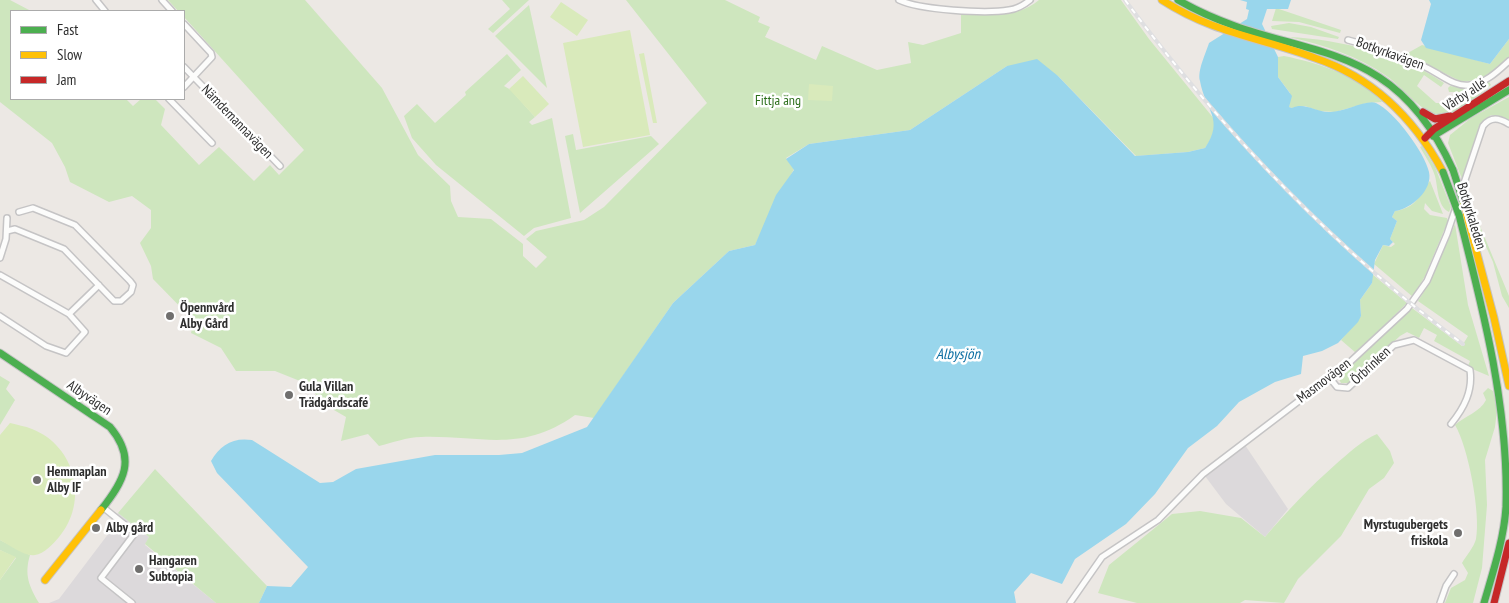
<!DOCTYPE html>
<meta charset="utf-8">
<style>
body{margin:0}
#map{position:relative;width:1509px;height:603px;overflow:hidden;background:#ece8e4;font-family:"PT Sans Narrow",sans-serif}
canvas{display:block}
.legend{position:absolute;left:10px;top:10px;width:175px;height:90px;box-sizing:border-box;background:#fff;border:1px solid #ababab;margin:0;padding:6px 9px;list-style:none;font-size:15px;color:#2e2e2e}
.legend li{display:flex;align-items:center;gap:10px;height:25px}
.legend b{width:25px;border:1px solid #ababab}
</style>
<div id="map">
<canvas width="1509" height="603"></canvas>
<ul class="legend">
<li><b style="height:6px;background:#4caf50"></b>Fast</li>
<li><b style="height:6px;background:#ffc107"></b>Slow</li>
<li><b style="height:6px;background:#c62828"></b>Jam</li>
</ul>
</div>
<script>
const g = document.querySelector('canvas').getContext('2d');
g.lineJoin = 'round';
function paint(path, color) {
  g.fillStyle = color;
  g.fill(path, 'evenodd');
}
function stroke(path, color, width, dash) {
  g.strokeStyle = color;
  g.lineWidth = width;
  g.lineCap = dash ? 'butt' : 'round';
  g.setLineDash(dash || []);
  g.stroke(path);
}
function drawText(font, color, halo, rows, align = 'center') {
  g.font = font + ' "PT Sans Narrow",sans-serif';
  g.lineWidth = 5;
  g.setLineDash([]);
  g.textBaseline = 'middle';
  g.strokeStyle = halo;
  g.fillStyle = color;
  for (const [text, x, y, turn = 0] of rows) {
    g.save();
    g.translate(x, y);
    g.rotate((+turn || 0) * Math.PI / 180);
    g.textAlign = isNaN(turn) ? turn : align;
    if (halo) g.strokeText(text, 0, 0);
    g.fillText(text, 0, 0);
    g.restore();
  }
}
const industrial = new Path2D(`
 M1245 445 1288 509 1265 537 1226 504 1205 476Z
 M118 513 149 537 145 545 216 603H49L59 599 115 525 111 522Z`);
const green = new Path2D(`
 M0 0H10L31 11H11V99H126L133 106 141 99H155L165 109 161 125 199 165 219 147 254 181 270 165 279 175 304 150 184 17V11H178L168 0H305L382 88 418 155 450 186 451 201 458 217 491 219 523 244V256L536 268 547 257 526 239 536 231 584 220 604 207 707 103 626 0H725L760 17 758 22 770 27 765 37 816 60 822 46 877 70 911 63 908 42 923 45 961 33V12C989 13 1017 19 1039 0H1121L1149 39 1215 120C1215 132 1212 138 1205 148L1188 152 1136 156 1058 76 1007 66 910 130 809 144 786 158 794 169 755 245 729 251 673 303 594 418 575 415C521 454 480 435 421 437 407 437 392 443 379 446L368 434 341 441 346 417 327 406 305 383 275 371H236L221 348 191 333 194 321 153 279 151 266 140 243 151 228V210L132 196 109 202 70 182 65 167 52 143 0 102Z
 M502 0H529L493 33 488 29 510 9Z
 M529 5 547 88 495 36Z
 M1276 8 1341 30 1340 33 1299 22 1272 21Z
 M1289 23 1311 27 1339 37 1338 39 1272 29 1271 26Z
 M1289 37C1337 39 1405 55 1444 83L1441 87 1424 75 1417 86 1436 103H1446L1461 98 1459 92H1449L1448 88 1450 86 1470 89 1489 82 1491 85C1477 96 1458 115 1439 115 1425 116 1400 85 1388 77 1358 56 1325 45 1289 37Z
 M1509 39V57C1495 71 1480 83 1460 81L1406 54 1422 45 1490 64Z
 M507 54 521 70 504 86 511 90 535 117 529 122 532 125 552 118 571 218 534 228 524 236 436 165 412 138 404 116 417 104 435 123 466 95 465 92Z
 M1284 56C1318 63 1358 75 1382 102L1367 103 1335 112 1319 111 1305 106 1292 108 1289 107 1290 93 1278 77V57Z
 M1509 97V121L1491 115 1479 127 1462 179 1448 143 1450 135 1471 118Z
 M573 134 576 150 651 136 659 144 580 213 565 136Z
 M1422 146 1435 167 1451 207 1449 212C1437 206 1438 187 1435 176 1432 166 1425 156 1420 147Z
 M1430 181 1443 214 1432 211 1425 203 1424 209 1430 215 1447 218 1448 221 1425 276 1413 297 1374 264 1383 245 1391 247 1395 244 1390 239 1397 221 1392 217 1395 211C1420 207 1418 193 1430 181Z
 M1463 185 1509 296V308L1502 296 1493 262 1475 222Z
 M1455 224 1468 305 1489 376 1470 368 1468 366 1470 361 1434 341 1437 335 1424 328 1419 338 1407 332 1400 336 1350 383H1341L1338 377 1412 308 1462 346 1468 336 1418 301 1430 282Z
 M1372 274 1407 303 1356 353 1341 340 1361 316 1360 300 1372 283Z
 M0 376 10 382 6 389 15 400 0 425Z
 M1488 388 1493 391 1497 410 1495 427 1485 460 1487 505 1482 568 1473 603H1445L1451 588 1465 580 1468 573 1462 563C1466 556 1474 547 1476 539 1481 514 1468 446 1455 425 1465 416 1480 412 1486 400L1483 393Z
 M1377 434 1390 451 1394 463 1384 478 1369 489 1341 536 1298 579 1284 603 1245 600 1240 603H1137L1098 593 1109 565 1172 514 1200 511 1241 518 1265 537C1289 509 1309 488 1336 464 1349 453 1361 441 1377 434Z
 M155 469 267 586 259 603H216L145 544 149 537 118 513Z
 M0 540 30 555C24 575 29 586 39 603H0V580L16 558 0 550Z`);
const pitch = new Path2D(`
 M561 2 588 20 577 36 550 17Z
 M630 30 650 135 583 147 563 43Z
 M644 53 657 123H653L639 54Z
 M523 76 549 104 535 117 509 89Z
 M809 84 833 86 832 101 808 100Z
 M10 423C17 425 25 426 32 429 76 446 89 502 59 537 53 544 44 554 35 555 25 557 9 545 0 540V435Z
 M0 550 16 557 0 580Z`);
const water = new Path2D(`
 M1240 0H1291L1288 9H1267L1262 24 1278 57V77L1292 96 1289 107 1292 108C1305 102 1315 112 1329 112 1342 113 1367 99 1376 103 1394 111 1425 153 1429 172 1433 190 1411 209 1395 211L1392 217 1397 221 1390 239 1393 242 1389 246 1383 245 1375 260 1372 283 1360 300 1361 316 1358 322 1338 343 1322 351 1303 356 1301 374 1275 382 1239 402 1217 426 1188 448 1155 494 1126 524 1075 559 1062 584 1031 573 1014 592 1016 603H259L267 586 291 587 308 567 217 473 211 461C220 445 233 437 252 440L320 483 333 482 356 469 435 455H499L522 453 587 427 673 303 729 251 755 245 776 195 794 170 786 159 809 144 910 130 1007 66 1037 59 1058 76 1135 156 1188 152 1205 148C1225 119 1205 110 1200 81 1197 71 1206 53 1209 43L1247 19 1249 10 1246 9 1247 2Z
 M1429 0H1509V39L1490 64 1426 48 1421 40 1431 4Z`);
const street = new Path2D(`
 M96 0 105 11
 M162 0 172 11
 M899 0C920 10 986 14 1009 10 1017 9 1024 5 1030 0
 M184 24 211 53 212 57 184 87
 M1348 40C1379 49 1410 57 1438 74 1448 80 1459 87 1470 85 1486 83 1498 71 1509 61
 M184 67 280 166
 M169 99 212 143
 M7 231 15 229 64 249 114 301H121L131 292 133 285 130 281 75 225 33 208 19 212
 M0 258 6 239 7 218
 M0 275 69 314 85 332 66 353 46 346 0 316
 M69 314 99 285
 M1329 377 1337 387 1348 388 1394 345 1414 340 1470 370C1473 391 1464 408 1451 424
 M104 508 135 533 101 578 132 603
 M1070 603 1102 557 1158 520 1203 474 1350 362 1407 309 1427 281 1447 234 1483 126C1491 116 1499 118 1509 124
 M1440 603 1446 586 1454 574`);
const fast = new Path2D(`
 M1178 0C1290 65 1388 26 1453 170
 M1433 136 1509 90
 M1459 215C1483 309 1509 409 1506 507 1504 539 1493 572 1484 603
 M0 353 110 427C137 459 124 481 101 510`);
const slow = new Path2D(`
 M1162 0C1215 34 1259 37 1315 58 1374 78 1414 118 1443 172
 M1463 201 1494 318 1509 386
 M45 580 101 510`);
const jam = new Path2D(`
 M1423 112 1435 119 1450 116
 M1425 138 1434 129 1509 81
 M1494 603 1509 543`);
const rail = new Path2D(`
 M1125 0C1222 130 1332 247 1463 344`);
const fastBridge = new Path2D(`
 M1453 170 1463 201
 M1443 172 1459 215`);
const markers = [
 [170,316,5,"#706f6e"],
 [289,395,5,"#706f6e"],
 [37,480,5,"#706f6e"],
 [96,528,5,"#706f6e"],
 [1458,533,5,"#706f6e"],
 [139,569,5,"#706f6e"]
];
const streetNames = [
 ["Botkyrkavägen",1390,54,20],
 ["Vårby allé",1465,95,-33],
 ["Nämdemannavägen",237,122,46],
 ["Botkyrkaleden",1471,216,73],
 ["Örbrinken",1371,366,-43],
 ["Masmovägen",1324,381,-37],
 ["Albyvägen",89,398,34]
];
const parkNames = [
 ["Fittja äng",778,101]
];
const poiNames = [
 ["Öpennvård",180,308],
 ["Alby Gård",180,324],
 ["Gula Villan",299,387],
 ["Trädgårdscafé",299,403],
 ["Hemmaplan",47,472],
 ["Alby IF",47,488],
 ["Myrstugubergets",1448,525,"right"],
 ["friskola",1448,541,"right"],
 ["Alby gård",106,528],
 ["Hangaren",149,561],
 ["Subtopia",149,577]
];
const waterNames = [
 ["Albysjön",958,355]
];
paint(industrial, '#dcd9db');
paint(green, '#cee6be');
paint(pitch, '#d9eabb');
paint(water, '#99d6ec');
stroke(street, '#c5c4c5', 8);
stroke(fast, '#c5c4c5', 9);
stroke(slow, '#c5c4c5', 9);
stroke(jam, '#c5c4c5', 9);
stroke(street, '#fcfcfb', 5);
stroke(fast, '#4caf50', 7);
stroke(slow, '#ffc107', 7);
stroke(jam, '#c62828', 7);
stroke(rail, '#dfdfe1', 4);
stroke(rail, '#fff', 2, [5.5]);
stroke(fastBridge, '#c5c4c5', 9, []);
stroke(fastBridge, '#4caf50', 7);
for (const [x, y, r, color] of markers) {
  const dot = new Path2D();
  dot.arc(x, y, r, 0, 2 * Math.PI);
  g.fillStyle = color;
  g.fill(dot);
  stroke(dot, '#fff', 2);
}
drawText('14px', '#2e2e2e', '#fff', streetNames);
drawText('14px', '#2c6e1b', '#fff', parkNames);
drawText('bold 14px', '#2e2e2e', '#fff', poiNames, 'left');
drawText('italic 15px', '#0d6fa3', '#fff', waterNames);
</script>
